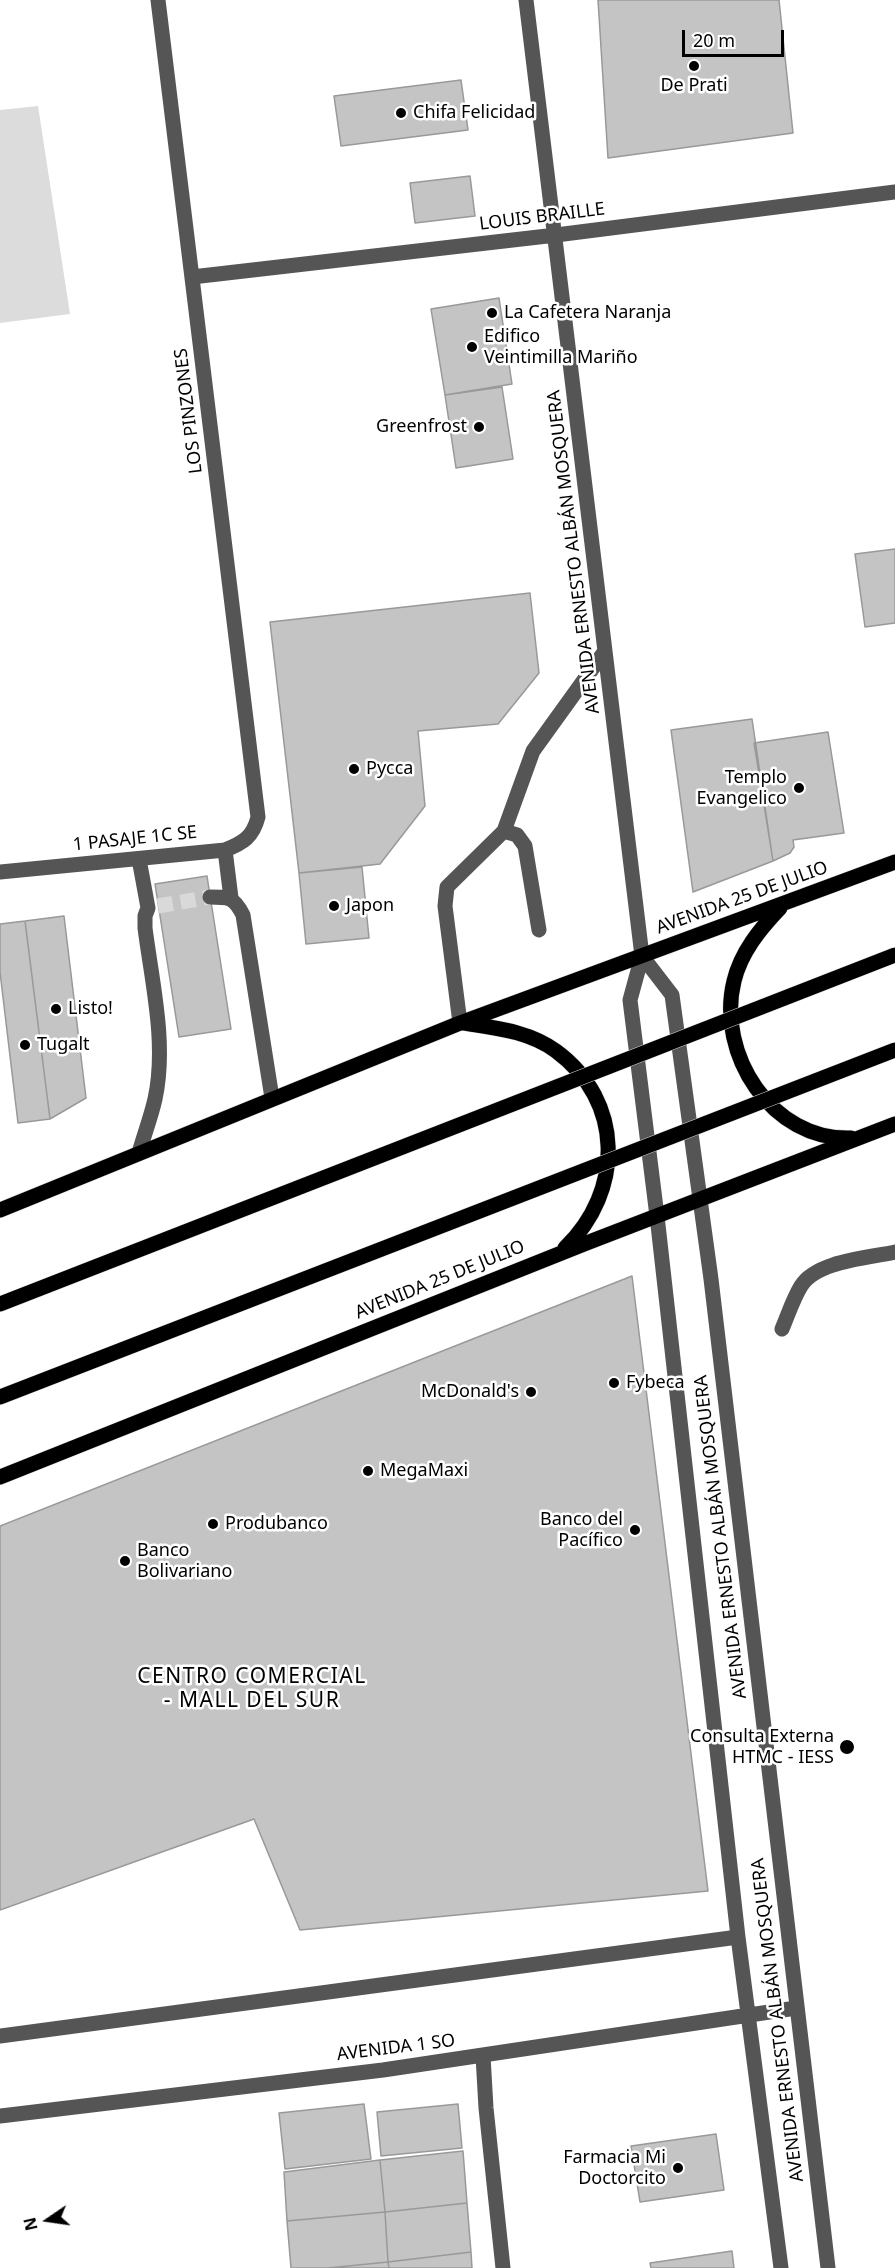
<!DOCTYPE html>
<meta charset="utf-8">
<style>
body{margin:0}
#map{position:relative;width:895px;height:2268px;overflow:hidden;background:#fff;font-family:"Noto Sans",sans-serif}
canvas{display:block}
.north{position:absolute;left:18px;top:2190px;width:60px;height:60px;-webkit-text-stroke:4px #fff;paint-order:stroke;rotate:257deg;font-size:16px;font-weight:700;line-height:24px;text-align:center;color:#000}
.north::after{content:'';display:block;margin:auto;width:21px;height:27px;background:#000;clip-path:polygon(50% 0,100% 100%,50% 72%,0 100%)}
.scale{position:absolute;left:682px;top:30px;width:102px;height:27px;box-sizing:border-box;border:3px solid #000;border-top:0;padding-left:8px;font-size:18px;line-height:21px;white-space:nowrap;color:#000;-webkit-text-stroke:4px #fff;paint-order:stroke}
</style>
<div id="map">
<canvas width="895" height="2268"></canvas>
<div class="north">N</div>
<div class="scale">20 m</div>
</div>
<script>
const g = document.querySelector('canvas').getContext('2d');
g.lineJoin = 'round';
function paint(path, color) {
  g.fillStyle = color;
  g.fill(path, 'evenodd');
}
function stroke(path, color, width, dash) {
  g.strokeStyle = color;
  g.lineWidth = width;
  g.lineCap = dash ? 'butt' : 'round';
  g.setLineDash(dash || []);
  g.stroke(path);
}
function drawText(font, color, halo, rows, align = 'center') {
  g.font = font + ' "Noto Sans",sans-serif';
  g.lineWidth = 5;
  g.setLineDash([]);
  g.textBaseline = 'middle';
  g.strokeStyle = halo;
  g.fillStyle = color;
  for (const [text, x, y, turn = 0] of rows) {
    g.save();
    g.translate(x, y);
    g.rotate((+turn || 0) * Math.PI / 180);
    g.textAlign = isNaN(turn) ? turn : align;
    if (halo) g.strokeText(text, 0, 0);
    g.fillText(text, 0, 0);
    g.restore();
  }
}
const green = new Path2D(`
 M38 106 70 314 0 323V110Z`);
const building = new Path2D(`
 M598 0H779L793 133 608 158Z
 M461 80 468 130 341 146 334 96Z
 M470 176 475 216 415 223 410 183Z
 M499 298 512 384 445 395 431 309Z
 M502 387 513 459 456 468 445 395Z
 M895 549V623L865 627 855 554Z
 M530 593 539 673 498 724 418 731 425 806 380 864 299 873 270 622Z
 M752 719 773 861 693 892 671 730Z
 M828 732 844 833 793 840 794 847 790 853 773 861 754 743Z
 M362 867 369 938 306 944 299 873Z
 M207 876 231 1029 179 1037 155 884Z
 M64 916 86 1098 50 1119 25 921Z
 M25 921 50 1119 18 1123 0 972V924Z
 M632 1276 708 1891 300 1930 254 1819 0 1910V1526Z
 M364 2104 371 2159 285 2169 279 2113Z
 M458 2104 462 2148 381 2156 377 2112Z
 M716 2134 724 2190 640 2202 631 2146Z
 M463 2151 467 2203 385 2212 380 2160Z
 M380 2160 385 2212 287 2221 284 2172Z
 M467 2203 471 2252 388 2262 385 2212Z
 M385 2212 388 2262 328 2268H291L287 2221Z
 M732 2251 734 2268H651L650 2263Z
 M471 2252 472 2268H389L388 2262Z
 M388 2262 389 2268H328Z`);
const minorTunnel = new Path2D(`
 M158 906 210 897`);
const minor = new Path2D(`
 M526 0 642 956 630 1000 657 1216 738 1937 781 2268
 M192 277 556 235 895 192
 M504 831 533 751 605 651
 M225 850 231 898
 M0 872 225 850C243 843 253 837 258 817L158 0
 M210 897C229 897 234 897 243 915L272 1098
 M642 956 672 995 711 1279 828 2268
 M460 1023 445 906 447 887 504 831 517 835 525 846 539 930
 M139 1153C144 1135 151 1117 155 1099 167 1044 152 983 145 928V916L148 908 139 859
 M782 1329C788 1315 793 1299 801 1286 816 1261 868 1258 895 1252
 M0 2036 738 1937
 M483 2056 486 2108 503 2268
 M0 2116 383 2070 796 2008`);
const major = new Path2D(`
 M780 908C760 929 741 952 734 981 716 1054 772 1141 851 1138
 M464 1023C495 1028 529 1031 556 1051 624 1101 624 1191 565 1248
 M0 1210 460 1023 895 862
 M0 1477 584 1244 895 1124`);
const majorBridge = new Path2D(`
 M0 1304 895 955
 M0 1397 895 1050`);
const markers = [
 [694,66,6,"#000"],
 [401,113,6,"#000"],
 [492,313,6,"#000"],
 [472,347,6,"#000"],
 [479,427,6,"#000"],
 [354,769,6,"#000"],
 [799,788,6,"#000"],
 [334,906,6,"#000"],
 [56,1009,6,"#000"],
 [25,1045,6,"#000"],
 [614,1383,6,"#000"],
 [531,1392,6,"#000"],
 [368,1471,6,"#000"],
 [213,1524,6,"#000"],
 [635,1530,6,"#000"],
 [125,1561,6,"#000"],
 [847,1747,8,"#000"],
 [678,2168,6,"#000"]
];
const poiNames = [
 ["De Prati",694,86,"center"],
 ["Chifa Felicidad",413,113],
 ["La Cafetera Naranja",504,313],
 ["Edifico",484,337],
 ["Veintimilla Mariño",484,358],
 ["Greenfrost",467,427,"right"],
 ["Pycca",366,769],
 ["Templo",787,778,"right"],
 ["Evangelico",787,799,"right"],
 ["Japon",346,906],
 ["Listo!",68,1009],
 ["Tugalt",37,1045],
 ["Fybeca",626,1383],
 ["McDonald's",519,1392,"right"],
 ["MegaMaxi",380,1471],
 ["Banco del",623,1520,"right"],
 ["Pacífico",623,1541,"right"],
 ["Produbanco",225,1524],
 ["Banco",137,1551],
 ["Bolivariano",137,1572],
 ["Consulta Externa",834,1737,"right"],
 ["HTMC - IESS",834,1758,"right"],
 ["Farmacia Mi",666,2158,"right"],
 ["Doctorcito",666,2179,"right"]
];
const streetNames = [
 ["LOUIS BRAILLE",542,217,-7],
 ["LOS PINZONES",189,411,-97],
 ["AVENIDA ERNESTO ALBÁN MOSQUERA",574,552,-97],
 ["1 PASAJE 1C SE",135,839,-6],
 ["AVENIDA 25 DE JULIO",742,898,-20],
 ["AVENIDA 25 DE JULIO",440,1280,-22],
 ["AVENIDA ERNESTO ALBÁN MOSQUERA",721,1537,-97],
 ["AVENIDA ERNESTO ALBÁN MOSQUERA",778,2020,-97],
 ["AVENIDA 1 SO",396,2048,-7]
];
const quarterNames = [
 ["CENTRO COMERCIAL",252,1677],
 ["- MALL DEL SUR",252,1701]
];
paint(green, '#dcdcdc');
paint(building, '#c4c4c4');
stroke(building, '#999', 1.5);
stroke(minorTunnel, '#d9d9d9', 15, [15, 8]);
stroke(major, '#dbdbdb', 16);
stroke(minor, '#555', 15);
stroke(major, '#000', 15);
stroke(majorBridge, '#dbdbdb', 16, []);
stroke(majorBridge, '#000', 15);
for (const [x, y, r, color] of markers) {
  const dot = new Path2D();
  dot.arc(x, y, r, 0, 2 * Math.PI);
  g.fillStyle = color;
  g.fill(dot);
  stroke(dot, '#fff', 2);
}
drawText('18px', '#000', '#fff', poiNames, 'left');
drawText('18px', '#000', '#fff', streetNames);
g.letterSpacing = '1.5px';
drawText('21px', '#000', '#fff', quarterNames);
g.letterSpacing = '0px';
</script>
